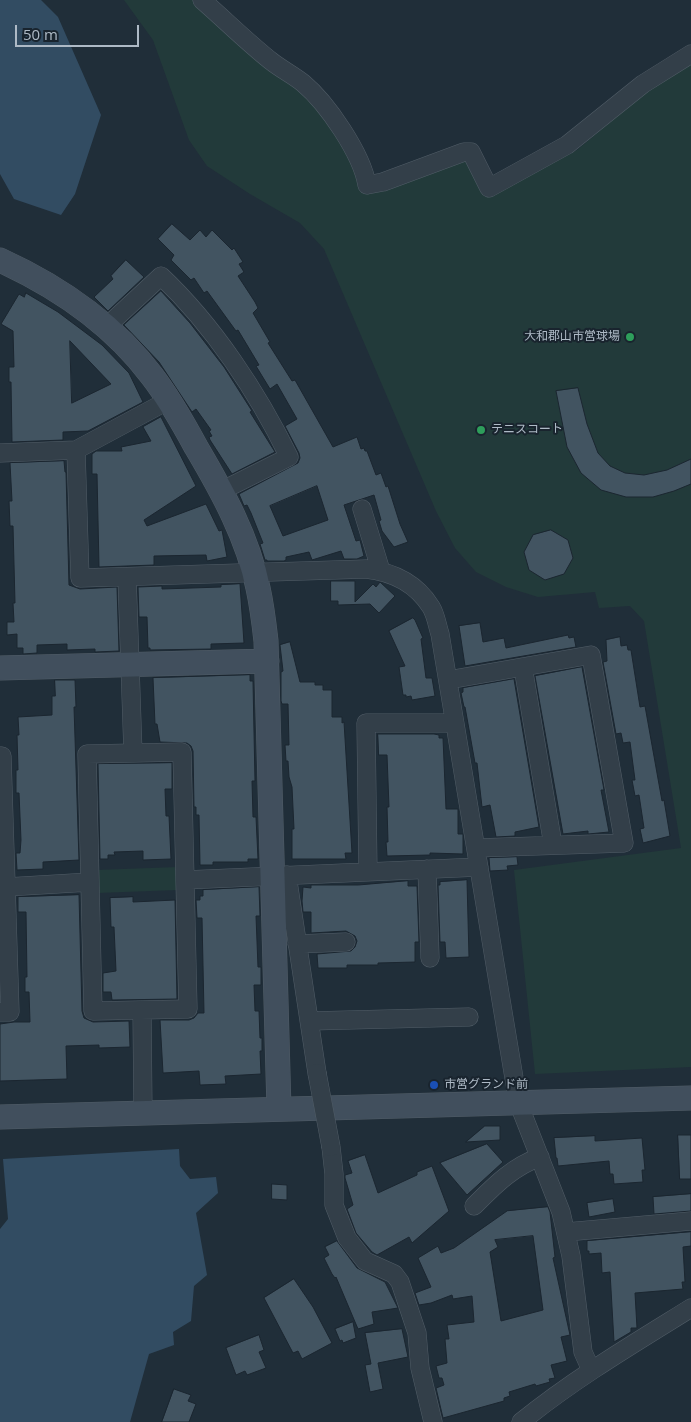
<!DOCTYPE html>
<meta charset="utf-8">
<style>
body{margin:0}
#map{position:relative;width:691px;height:1422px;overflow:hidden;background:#202e39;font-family:"Open Sans",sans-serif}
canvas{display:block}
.scale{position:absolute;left:15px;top:25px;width:124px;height:22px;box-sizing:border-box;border:2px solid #aebac6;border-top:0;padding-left:6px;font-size:15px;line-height:18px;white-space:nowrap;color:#aebac6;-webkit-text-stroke:4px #19242e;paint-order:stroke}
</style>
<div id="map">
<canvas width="691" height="1422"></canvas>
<div class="scale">50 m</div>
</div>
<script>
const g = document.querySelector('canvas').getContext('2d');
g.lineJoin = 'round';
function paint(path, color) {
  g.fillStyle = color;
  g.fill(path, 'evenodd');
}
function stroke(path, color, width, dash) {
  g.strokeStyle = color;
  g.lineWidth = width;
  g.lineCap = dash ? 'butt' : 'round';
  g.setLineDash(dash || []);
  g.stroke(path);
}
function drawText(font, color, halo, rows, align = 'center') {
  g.font = font + ' "Open Sans","Noto Sans JP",sans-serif';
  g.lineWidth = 4;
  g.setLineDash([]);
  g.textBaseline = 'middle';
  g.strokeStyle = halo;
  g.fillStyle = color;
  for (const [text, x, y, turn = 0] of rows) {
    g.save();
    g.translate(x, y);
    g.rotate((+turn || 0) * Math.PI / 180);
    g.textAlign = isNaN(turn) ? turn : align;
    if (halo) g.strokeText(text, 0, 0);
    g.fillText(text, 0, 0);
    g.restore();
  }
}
const green = new Path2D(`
 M124 0H197L330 117 371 190 469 158 490 196 577 150 653 86 691 65V1067L535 1074 514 870 681 848 644 621 630 606 599 608 595 592 538 597 506 587 476 572 455 548 436 511 324 249 300 223 250 194 207 166 189 140 153 40Z
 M178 867V890L97 893 96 870Z`);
const water = new Path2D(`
 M0 0H41L58 17 101 115 75 194 61 215 14 199 0 174Z
 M179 1149 180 1166 190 1179 216 1177 218 1193 196 1213 207 1275 194 1286 191 1321 173 1332 174 1345 149 1354 130 1422H0V1229L8 1219 3 1159Z`);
const building = new Path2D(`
 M172 224 190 240 200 230 206 237 212 230 232 250 234 248 243 262 239 264 244 272 238 276 255 302 258 308 253 313 270 342 268 343 292 381 295 380 333 447 357 437 361 449 364 448 365 451H367L376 475 381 473 386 487 388 486 400 524 408 542 394 547 382 531 379 521 381 520 374 495 344 505 356 541 360 540 364 556 357 559H344L341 551 312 560 309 552 286 557V560L284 561H267V560H265L260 544 263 543 251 513 247 505 244 506 239 494 298 463 300 458 299 453 285 426 297 419 277 384 270 389 256 366 259 365 238 330 236 331 207 291 204 293 194 278 191 280 171 260 174 255 158 239ZM317 486 328 520 283 536 270 506Z
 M126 260 144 277 108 311 94 297 113 279 111 276Z
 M161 291 190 323 224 367 252 411 250 412 275 452 232 474 210 440 209 437 212 436 209 431 211 430 196 409 192 412 159 362 124 325Z
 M26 293 58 312 102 345 129 373 143 402 88 431 63 432V440L12 442 11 382H9V367H14L13 331 1 324 19 294 24 297ZM70 341 111 384 72 403Z
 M578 388 587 424 598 453 610 466 625 473 644 475 667 470 691 459V484L674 491 653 497H626L601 490 581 473 567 447 556 391Z
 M161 417 196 486 144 520 147 526 206 504 219 531 222 530 227 557 207 561 206 555 154 556V565L99 567 97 474H92V454L96 451H122L121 447 151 441 143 427Z
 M64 461 65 472H66L69 585 80 589 117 587 119 651 95 652V649L67 650V644L37 645V653L23 654V648H17V634L7 635V622H14L13 603H15L13 526H10L9 501H12L10 463Z
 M551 530 568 540 573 558 564 574 545 580 529 570 524 552 533 535Z
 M331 581H355V602L373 584 376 587 380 582 395 596 379 613 370 604 338 605V601H331Z
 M240 584 244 643 211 644V649L150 650V648H148L147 617H139L138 587 162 586V589L221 587V585Z
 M413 618 415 620 423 638 421 639 426 678H432L435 696 412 700 411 696 406 697V695H403L399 667 405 666 389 631Z
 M480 623 483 642 504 638 506 648 568 635 569 638 574 637 576 647 465 666 459 626Z
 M620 637 621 646 627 645 628 650H631L640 707 645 706 662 801 664 800 670 836 643 843 640 829 644 828 639 795 635 796 632 780H635L630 742 623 743 621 733 616 734 603 662 607 661 606 640Z
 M290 642 300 682H315V685H323V690H332V717H342V723L344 722 352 853H345L346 859H292V829H294L292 787 289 777 288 761H286L285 745H289L288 704H282L281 701V672L283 671 280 645Z
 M582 667 604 790H601L609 832 588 834V831L563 834 535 676Z
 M250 675V681H253L254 732 255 781H252L253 817H256L258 859H248V862H213V865H200L199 815H196V807H194L193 751 191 746 187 743 160 742 157 724H155L153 678Z
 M514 679 539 827 515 832V836L496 837 490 805 482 807 477 763H475L465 707H464L461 693 463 692V688Z
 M55 680H75L76 707H74L79 860 43 862V869L17 870 16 853H20L21 840 19 793H16V770H18L17 735H19L18 717 52 715V696H55Z
 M378 734H434L439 735V738H443L446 809H458V834H463V854L430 853V855L387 856 386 842H388L387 807H389L387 755H379Z
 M172 763V789H165L166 816H169L171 859 143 860V851L114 852 115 855H108V859H100L98 764Z
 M517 857 518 865 507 866 508 870 490 871 489 858Z
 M467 880 469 957 446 958 445 942H440L438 885H440V882Z
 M408 881V886H417L419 942H415V962L378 963V965H347V968H318L317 954 351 951 355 947 357 941 355 936 346 931 311 933V912H303L302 901 303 887 311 888V885H358Z
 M259 887 260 916H256L258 967H261V985H254L255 1011H259L260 1038H262V1051H260L261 1074 225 1076 226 1084 200 1085 199 1071 163 1073 160 1020H189L194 1018 198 1013H204L202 918H197L196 900H200V896H203V890Z
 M79 895 82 1011 84 1018 93 1022 129 1021 130 1047 99 1048V1045L66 1046 67 1079 0 1081V1024L14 1022H30L29 992H25V977H27L26 912H18V897Z
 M133 897V902L175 900 177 999 112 1000 111 992H103V973L116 971 114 927H111L110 898Z
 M485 1126H500V1140L466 1142Z
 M678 1135H691V1179H680Z
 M595 1136V1141L642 1138 645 1170H642L643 1182 614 1184 613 1174H610L609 1161 558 1166 557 1158H556L554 1138Z
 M487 1144 503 1162 467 1195 440 1163Z
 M365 1155 378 1193 417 1175V1172L432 1166 449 1211 412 1243 409 1237 377 1255 372 1252 356 1233 347 1209 353 1205 345 1178V1175L352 1173 348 1161Z
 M272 1184 287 1185V1200L272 1199Z
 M691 1194V1211L654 1214 653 1197Z
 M613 1199 615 1212 589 1217 587 1203Z
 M548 1207 550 1212 555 1257 553 1258 570 1335 561 1337 567 1361 551 1365 555 1378 549 1379 550 1382 536 1386 535 1384 509 1392 510 1396 504 1398V1401L443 1418 436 1388 444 1385 442 1378H439L436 1366 447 1363 445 1339H449L447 1325 474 1322 472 1296 453 1299 452 1295 431 1303 419 1305 415 1293 431 1287 418 1258 438 1246 441 1253 454 1248 507 1211ZM533 1236 543 1310 501 1321 490 1252 498 1247 495 1240Z
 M691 1232V1246L683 1247 685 1282H682L683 1289 635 1293 637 1328H631V1332L614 1342 610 1272 602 1273 601 1253 589 1254V1251H587V1241Z
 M337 1241 357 1268 385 1282 398 1308 372 1312 374 1324 358 1329 336 1277 335 1278 332 1274 324 1258 329 1255 325 1247Z
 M294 1279 313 1307 332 1343 302 1359 298 1351 293 1353 264 1298Z
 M353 1322 356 1338 343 1343 342 1340 340 1341 335 1329Z
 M402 1329 408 1357 378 1363 383 1389 370 1392 365 1365 371 1364 365 1333Z
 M259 1335 264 1350 259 1352 266 1368 247 1375 245 1371 236 1375 226 1348Z
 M174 1389 191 1395 188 1401 196 1404 189 1422H162Z`);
const street = new Path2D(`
 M202 0C225 20 247 42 271 61 281 69 293 75 303 83 327 103 362 154 367 185L383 182 464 152H471L489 188 567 145 643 84 691 54
 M106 327 161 276C213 325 258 393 289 457L221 491
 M76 450 80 578 366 569C393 572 416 583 431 607 436 615 437 625 440 634L518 1102 561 1212 571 1256 583 1352 591 1370
 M0 453 76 450 169 400
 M362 509 381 571
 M127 577 133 753
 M523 667 553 845
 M448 680 591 655 624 843 476 848
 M182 752 188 1009 93 1011 87 754Z
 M0 756H2L10 1012H0
 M427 869 430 958
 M368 872 366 723H455
 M287 875 317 1073
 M185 880 479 867
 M6 887 90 882
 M297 944 346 942
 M142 1010 143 1113
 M309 1021 469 1017
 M331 1147 334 1174V1205L347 1238 365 1261 394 1274 400 1282 417 1333 420 1368 433 1422
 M474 1206C494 1186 512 1167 540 1157
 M566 1232 691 1221
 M521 1422C574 1379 633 1344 691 1308`);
const secondary = new Path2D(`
 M0 260C59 287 113 324 152 376 169 398 183 423 196 447 222 491 248 538 258 588 262 606 264 623 266 641L279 1109
 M0 668 267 661
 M0 1117 691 1098`);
const streetBridge = new Path2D(`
 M317 1073 331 1147`);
const markers = [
 [630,337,5,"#2e9e5b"],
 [481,430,5,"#2e9e5b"],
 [434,1085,5,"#1a4fb4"]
];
const poiNames = [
 ["大和郡山市営球場",620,337,"right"],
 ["テニスコート",491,430],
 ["市営グランド前",444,1085]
];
paint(green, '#223a3a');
paint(water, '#324c62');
paint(building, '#425461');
stroke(building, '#1b2630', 1);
stroke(street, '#515d67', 19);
stroke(secondary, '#515d67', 25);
stroke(street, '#333f49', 18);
stroke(secondary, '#414f5d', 24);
stroke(streetBridge, '#515d67', 19, []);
stroke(streetBridge, '#333f49', 18);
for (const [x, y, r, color] of markers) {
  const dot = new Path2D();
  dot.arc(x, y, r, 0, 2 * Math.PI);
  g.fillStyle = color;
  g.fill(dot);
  stroke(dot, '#19242e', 2);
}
drawText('12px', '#aebac6', '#19242e', poiNames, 'left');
</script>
